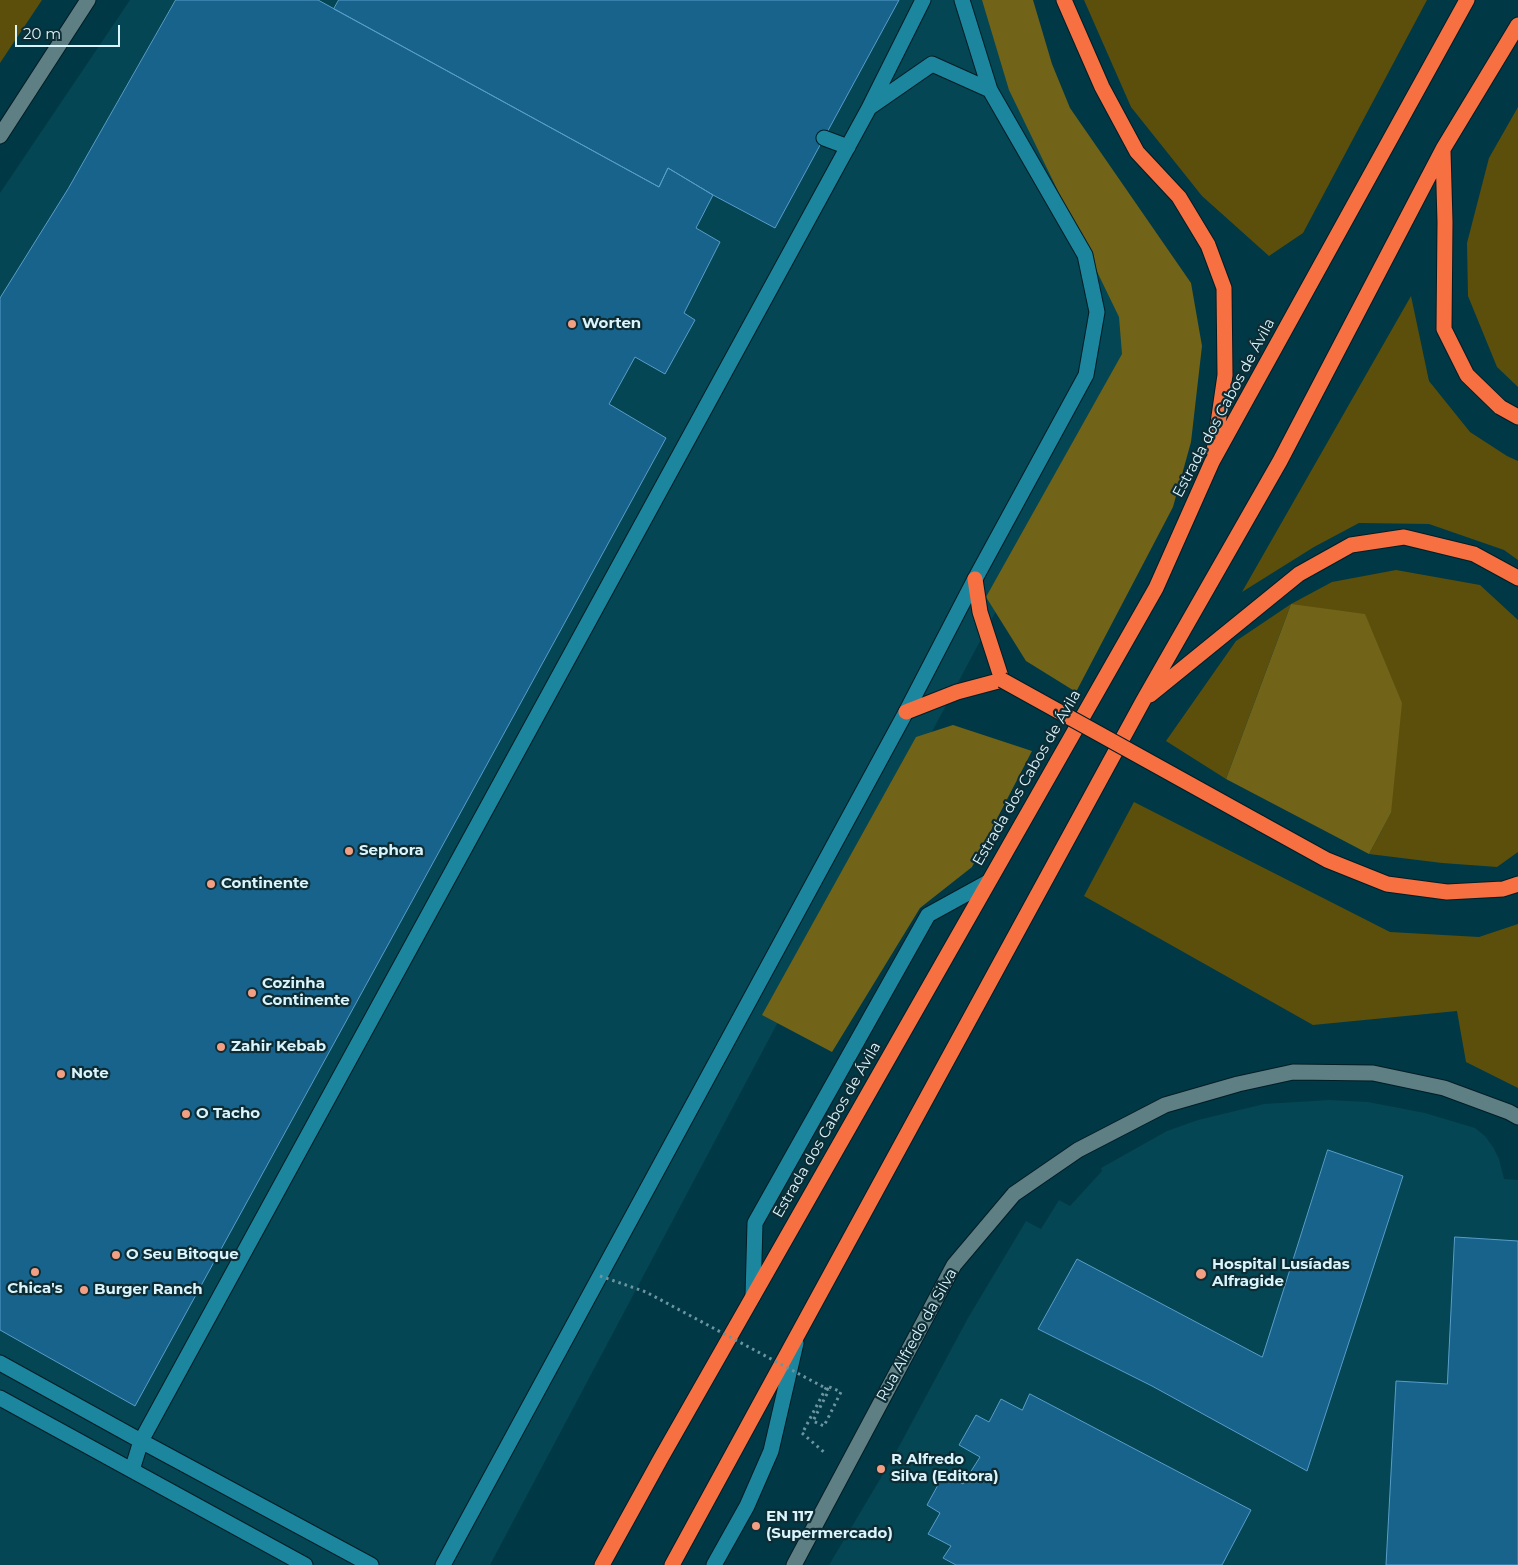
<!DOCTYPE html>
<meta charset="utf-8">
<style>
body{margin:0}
#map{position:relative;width:1518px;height:1565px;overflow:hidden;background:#003845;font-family:Montserrat,sans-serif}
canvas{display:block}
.scale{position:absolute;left:15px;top:25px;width:105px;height:22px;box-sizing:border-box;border:2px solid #daf4fc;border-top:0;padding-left:6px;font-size:15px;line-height:18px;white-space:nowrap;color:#daf4fc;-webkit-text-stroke:4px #0d2c34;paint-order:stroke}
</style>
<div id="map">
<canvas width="1518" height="1565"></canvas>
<div class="scale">20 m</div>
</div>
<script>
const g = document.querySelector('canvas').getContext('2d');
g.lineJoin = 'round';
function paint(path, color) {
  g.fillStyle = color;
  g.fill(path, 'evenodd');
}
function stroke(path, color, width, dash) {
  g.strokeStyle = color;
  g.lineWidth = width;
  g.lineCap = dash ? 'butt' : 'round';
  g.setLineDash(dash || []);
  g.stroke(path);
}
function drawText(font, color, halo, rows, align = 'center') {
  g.font = font + ' Montserrat,sans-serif';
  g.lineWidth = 4.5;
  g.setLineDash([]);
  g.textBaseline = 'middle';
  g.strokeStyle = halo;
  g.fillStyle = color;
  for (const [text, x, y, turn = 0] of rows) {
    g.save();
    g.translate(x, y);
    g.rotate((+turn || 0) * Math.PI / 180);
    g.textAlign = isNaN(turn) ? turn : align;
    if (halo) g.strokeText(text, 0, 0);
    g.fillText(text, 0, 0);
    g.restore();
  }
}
const built = new Path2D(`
 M130 0H982L1144 332 490 1565H0V193Z
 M1329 1100 1368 1102 1425 1113 1475 1128 1485 1136 1493 1147 1499 1159 1504 1179 1518 1180V1565H829L895 1454 968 1318 1026 1221 1041 1229 1059 1200 1070 1206 1102 1171 1101 1168 1167 1131 1198 1120 1264 1104Z`);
const green = new Path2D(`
 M0 0H42L0 63Z
 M1084 0H1427L1303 233 1269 256 1202 196 1131 107Z
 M1518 107V387L1497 367 1468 296 1467 243 1489 158Z
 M1411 296 1429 381 1470 432 1507 456 1518 461V560L1504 550 1429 524 1359 523 1314 547 1242 592Z
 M1396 570 1480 585 1518 620V852L1497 867 1442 863 1369 854 1391 813 1291 604 1226 779 1166 741 1236 641 1291 604 1332 582Z
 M1134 802 1390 932 1479 937 1518 924V1088L1466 1062 1457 1011 1313 1025 1084 896Z`);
const forest = new Path2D(`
 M982 0H1033L1052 64 1070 108 1191 283 1202 346 1191 442 1173 507 1076 692 1026 661 986 597 1122 354 1119 317 1009 90Z
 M1291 604 1365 614 1402 703 1391 813 1369 854 1226 779Z
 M953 725 1032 751 972 867 920 908 832 1052 762 1015 916 737Z`);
const building = new Path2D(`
 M176 0H318L659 187 668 168 713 195 696 228 720 242 684 313 695 320 665 374 635 357 609 404 666 438 135 1406 0 1330V298L68 189Z
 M339 0H899L775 228 713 195 668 168 659 187 334 9Z
 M1328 1150 1403 1176 1307 1471 1152 1386 1038 1329 1077 1259 1262 1357Z
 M1455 1237 1518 1241V1565H1386L1396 1381 1447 1384Z
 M1030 1394 1251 1510 1222 1565H956L943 1558 951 1546 928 1534 940 1513 927 1505 944 1474 963 1484 980 1457 959 1445 976 1415 989 1422 1001 1399 1022 1410Z`);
const path = new Path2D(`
 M804 1430 827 1386 841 1392 824 1426 813 1421 829 1390
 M802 1433 825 1453`);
const lane = new Path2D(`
 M870 107 932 64 990 90
 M824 138 848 147
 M753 1296 755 1223 928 915 988 882
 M0 1363 141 1441 371 1565
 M0 1398 305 1565
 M132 1470 141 1441 869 108 923 0
 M443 1565 906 712 975 579 1086 375 1097 312 1085 255 990 90 962 0
 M714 1565 747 1506 771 1451 796 1343`);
const secondary = new Path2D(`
 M0 136 88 0
 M794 1565 954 1265 1014 1194 1078 1150 1165 1105 1238 1084 1293 1072 1373 1073 1444 1088 1509 1112 1518 1117`);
const highway = new Path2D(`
 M1064 0 1102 87 1137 152 1179 197 1208 245 1224 288 1225 375 1214 451
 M1443 151 1445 222 1444 329 1467 375 1500 407 1518 417
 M1150 695 1299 574 1351 545 1404 537 1474 554 1518 578
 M906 712 957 692 1002 680 980 612 975 579
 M1260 823 1327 860 1387 884 1447 892 1503 889 1518 884
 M602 1565 661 1458 1156 588 1212 462 1467 0
 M672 1565 1143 701 1280 461 1443 149 1518 25`);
const pathBridge = new Path2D(`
 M600 1276 646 1292 829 1390`);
const highwayBridge = new Path2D(`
 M1002 680 1260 823`);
const markers = [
 [572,324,5,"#f39f84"],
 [349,851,5,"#f39f84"],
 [211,884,5,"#f39f84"],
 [252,993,5,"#f39f84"],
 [221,1047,5,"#f39f84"],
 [61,1074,5,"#f39f84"],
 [186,1114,5,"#f39f84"],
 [116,1255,5,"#f39f84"],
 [35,1272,5,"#f39f84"],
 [1201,1274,6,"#f39f84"],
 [84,1290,5,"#f39f84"],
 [881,1469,5,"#f39f84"],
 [756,1526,5,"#f39f84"]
];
const poiNames = [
 ["Worten",582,324],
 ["Sephora",359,851],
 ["Continente",221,884],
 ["Cozinha",262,984],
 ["Continente",262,1001],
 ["Zahir Kebab",231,1047],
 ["Note",71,1074],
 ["O Tacho",196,1114],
 ["O Seu Bitoque",126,1255],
 ["Hospital Lusíadas",1212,1265],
 ["Alfragide",1212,1282],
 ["Chica's",35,1289,"center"],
 ["Burger Ranch",94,1290],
 ["R Alfredo",891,1460],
 ["Silva (Editora)",891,1477],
 ["EN 117",766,1517],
 ["(Supermercado)",766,1534]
];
const streetNames = [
 ["Estrada dos Cabos de Ávila",1224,408,-62],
 ["Estrada dos Cabos de Ávila",1027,778,-60],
 ["Estrada dos Cabos de Ávila",827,1130,-60],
 ["Rua Alfredo da Silva",917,1335,-61]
];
paint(built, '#044653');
paint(green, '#5b4f0b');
paint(forest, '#716318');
paint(building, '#17638c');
stroke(building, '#579dc9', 1);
stroke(lane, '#001d25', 17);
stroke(secondary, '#001d25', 17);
stroke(highway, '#001d25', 17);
stroke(path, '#6c95a0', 3, [2.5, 4]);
stroke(lane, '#1d869f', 15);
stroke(secondary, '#5e7f83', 15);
stroke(highway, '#f77042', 15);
stroke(highwayBridge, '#001d25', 17, []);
stroke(pathBridge, '#6c95a0', 3, [2.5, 4]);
stroke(highwayBridge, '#f77042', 15);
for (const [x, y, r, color] of markers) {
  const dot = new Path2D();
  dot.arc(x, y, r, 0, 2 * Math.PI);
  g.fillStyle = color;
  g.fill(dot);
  stroke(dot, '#0d2c34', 2);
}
drawText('bold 15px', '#daf4fc', '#0d2c34', poiNames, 'left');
drawText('15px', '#daf4fc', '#0d2c34', streetNames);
</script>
